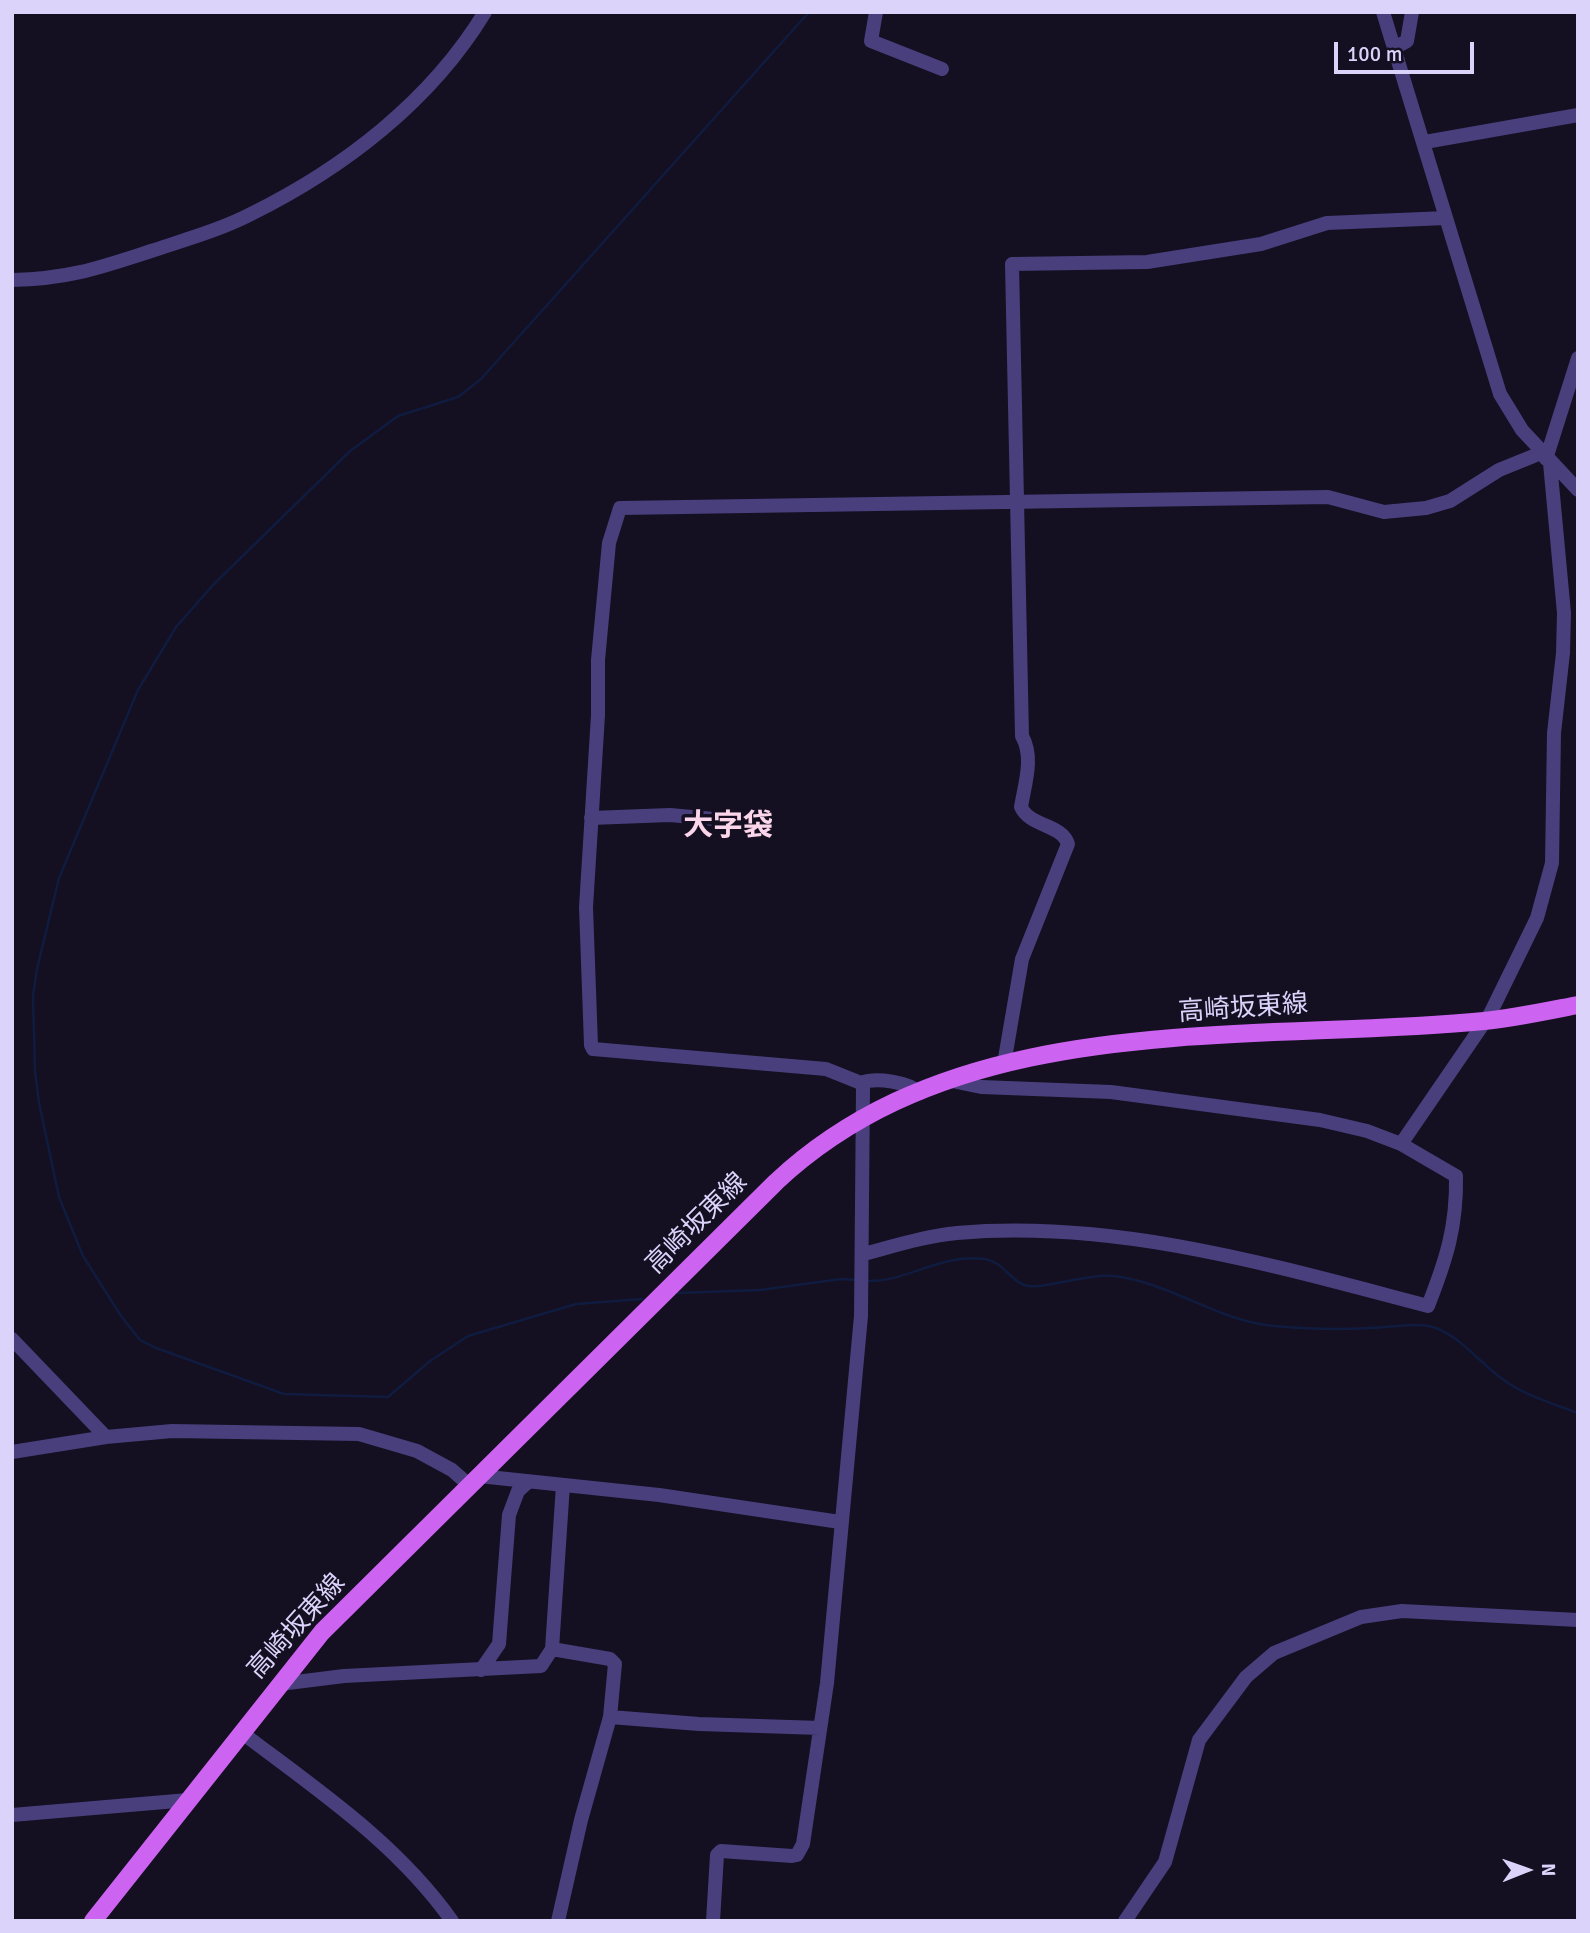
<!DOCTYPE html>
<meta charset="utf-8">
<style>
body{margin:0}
#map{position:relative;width:1590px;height:1933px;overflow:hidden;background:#140f21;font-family:Signika,sans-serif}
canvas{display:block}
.frame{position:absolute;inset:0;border:14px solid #dcd3fb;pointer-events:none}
.north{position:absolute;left:1492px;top:1835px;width:70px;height:70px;-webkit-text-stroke:5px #140f21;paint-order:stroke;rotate:89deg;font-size:19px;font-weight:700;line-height:28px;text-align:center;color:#dcd3fb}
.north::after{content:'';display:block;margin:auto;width:24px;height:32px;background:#dcd3fb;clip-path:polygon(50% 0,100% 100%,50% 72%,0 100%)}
.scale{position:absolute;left:1334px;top:42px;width:140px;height:32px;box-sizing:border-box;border:4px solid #dcd3fb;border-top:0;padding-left:9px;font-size:21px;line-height:24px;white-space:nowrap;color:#dcd3fb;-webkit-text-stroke:5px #140f21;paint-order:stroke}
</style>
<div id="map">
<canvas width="1590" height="1933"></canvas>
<div class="frame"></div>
<div class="north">N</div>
<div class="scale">100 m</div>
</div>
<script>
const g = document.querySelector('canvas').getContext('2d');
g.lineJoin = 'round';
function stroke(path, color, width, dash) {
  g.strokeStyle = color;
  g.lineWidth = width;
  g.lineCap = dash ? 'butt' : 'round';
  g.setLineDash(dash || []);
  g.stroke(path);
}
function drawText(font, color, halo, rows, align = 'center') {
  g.font = font + ' Signika,"Noto Sans JP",sans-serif';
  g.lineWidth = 7;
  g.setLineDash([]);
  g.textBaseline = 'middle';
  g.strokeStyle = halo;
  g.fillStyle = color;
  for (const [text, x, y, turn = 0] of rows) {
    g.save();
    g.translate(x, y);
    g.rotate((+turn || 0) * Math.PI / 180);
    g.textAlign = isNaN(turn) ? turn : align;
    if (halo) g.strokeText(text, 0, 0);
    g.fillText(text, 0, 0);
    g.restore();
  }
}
const stream = new Path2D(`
 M866 1281C906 1283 939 1253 985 1259 1003 1262 1009 1279 1024 1285 1042 1291 1086 1273 1113 1276 1170 1282 1217 1321 1274 1326 1306 1329 1338 1330 1370 1328 1388 1328 1416 1322 1433 1327 1460 1336 1478 1361 1501 1378 1523 1395 1551 1403 1578 1413
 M678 1293 760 1290 841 1279 856 1280
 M642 1299 576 1304 468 1336 430 1361 388 1397 284 1394 156 1348 140 1340 121 1316 83 1256 59 1197 39 1103 35 1071 33 996 37 969 59 878 138 690 176 627 213 585 350 451 398 416 458 397 481 379 809 12`);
const minor = new Path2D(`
 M876 12 871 41 942 69
 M1383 12 1500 394 1522 430 1578 490
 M1394 48 1407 41 1412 12
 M1425 142 1578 115
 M12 280C68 279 99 268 151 251 184 240 220 230 251 214 344 168 431 101 485 12
 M1546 459 1578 358
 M591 818 670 815 714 819
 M1004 1064 1022 959 1068 844C1062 824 1030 827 1021 807 1025 783 1034 757 1022 736L1012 264 1147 262 1261 244 1327 223 1446 218
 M861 1083C876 1077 909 1082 920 1093
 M1401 1144 1490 1014 1537 918 1552 863 1554 733 1563 653 1564 613 1550 463
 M863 1254C894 1246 925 1236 957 1233 1117 1219 1275 1266 1428 1306 1446 1260 1457 1227 1456 1176L1401 1144 1367 1131 1320 1120 1111 1092 981 1087 952 1081
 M12 1339 106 1437
 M12 1452 106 1437 172 1431 359 1434 417 1451 452 1470 469 1485
 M479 1476 659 1495 840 1522
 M552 1649 610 1659 615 1664 610 1717 581 1820 558 1921
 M481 1670 499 1644 509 1515 518 1491 528 1482
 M280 1684 344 1676 541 1666 552 1649 563 1485
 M610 1717 699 1724 820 1728
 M241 1732C316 1789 396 1842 452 1921
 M12 1815 188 1800
 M713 1921 717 1855 721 1851 792 1856 797 1855 803 1844 827 1683 861 1316 863 1088 861 1083 826 1069 593 1049 591 1045 586 907 598 715V660L609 543 620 508 1328 497 1384 512 1426 508 1450 501 1499 470 1541 453
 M1125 1921 1165 1862 1199 1740 1246 1677 1274 1653 1361 1617 1402 1611 1578 1620`);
const major = new Path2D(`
 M93 1921 322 1632 776 1182C964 1006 1248 1044 1484 1021 1515 1018 1547 1011 1578 1005`);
const streetNames = [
 ["高崎坂東線",1243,1009,-4],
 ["高崎坂東線",697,1224,-45],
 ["高崎坂東線",297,1627,-48]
];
const quarterNames = [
 ["大字袋",728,827]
];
stroke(stream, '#101c3f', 2.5);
stroke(minor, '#483f7c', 14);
stroke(major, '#cd64f1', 18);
drawText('26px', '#dcd3fb', '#140f21', streetNames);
drawText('bold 30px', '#fbd5e9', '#140f21', quarterNames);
</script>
